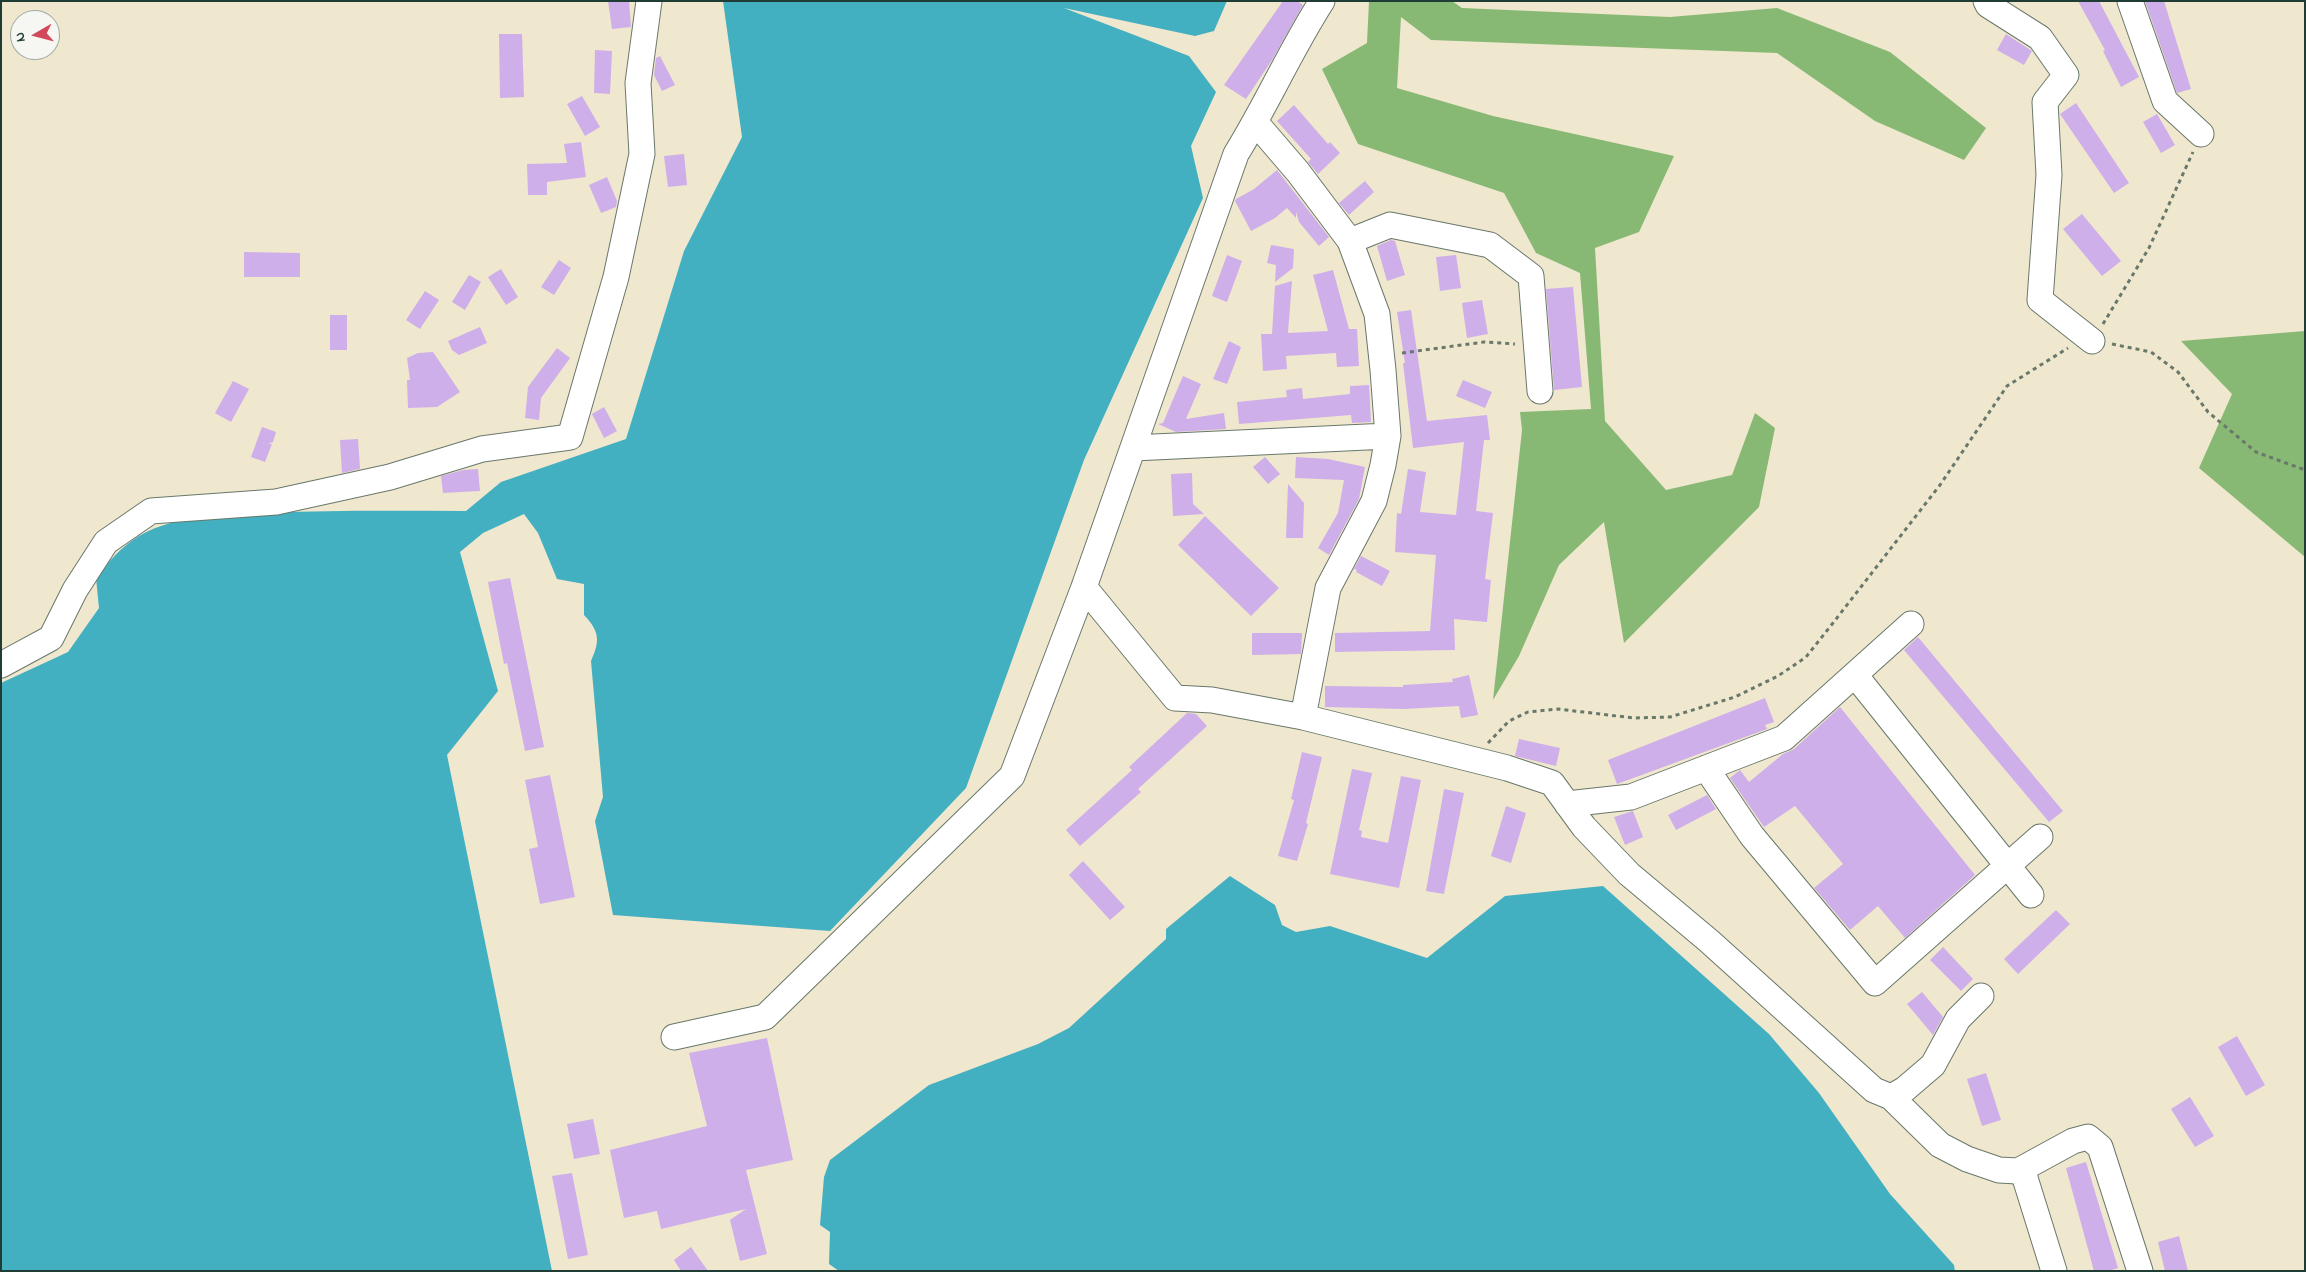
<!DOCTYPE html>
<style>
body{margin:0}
#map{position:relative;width:2306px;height:1272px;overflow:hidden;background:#f0e7cf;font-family:"Indie Flower",sans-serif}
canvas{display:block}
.frame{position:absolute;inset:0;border:2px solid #1f3d34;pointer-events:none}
.north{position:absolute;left:10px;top:10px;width:50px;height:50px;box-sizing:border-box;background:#f6f6f2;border:1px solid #a0aca6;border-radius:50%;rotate:262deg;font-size:14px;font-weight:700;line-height:20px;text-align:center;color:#1f3d34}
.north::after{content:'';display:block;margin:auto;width:18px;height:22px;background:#d1495b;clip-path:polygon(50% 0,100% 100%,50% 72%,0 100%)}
</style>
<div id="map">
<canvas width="2306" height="1272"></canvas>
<div class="frame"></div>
<div class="north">N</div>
</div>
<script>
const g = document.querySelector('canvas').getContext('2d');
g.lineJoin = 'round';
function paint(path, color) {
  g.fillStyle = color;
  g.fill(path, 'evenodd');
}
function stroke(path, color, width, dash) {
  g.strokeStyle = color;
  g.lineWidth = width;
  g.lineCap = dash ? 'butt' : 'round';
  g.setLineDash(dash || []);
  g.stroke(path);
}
const forest = new Path2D(`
 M1369 1H1452L1462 8 1670 17 1777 8 1890 52 1986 128 1964 160 1875 121 1777 53 1431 40 1401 17 1397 88 1493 116 1674 156 1639 232 1595 248 1605 421 1666 490 1732 475 1755 413 1775 428 1759 507 1624 643 1604 522 1559 565 1519 656 1493 700 1522 430 1520 412 1591 409 1580 273 1536 253 1504 193 1358 144 1322 69 1367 43Z
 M2305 331V557L2199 468 2232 394 2181 341Z`);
const water = new Path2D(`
 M723 1H1227L1214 31 1195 36 1064 8 1189 56 1216 92 1191 146 1203 198 1084 460 966 788 830 931 613 915 595 821 603 797 591 661C600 641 600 632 584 615V584L557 579 538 533 524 514 483 533 460 552 498 691 447 755 552 1271H1V683L68 652 99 608 96 578C109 561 120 548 139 536 176 514 226 515 268 513 334 510 400 511 466 511L501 482 626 439 684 251 742 137Z
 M1230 876 1275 905 1282 925 1296 932 1330 926 1427 958 1505 896 1603 886 1769 1034 1819 1093 1890 1194 1954 1265 1955 1271H839L829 1264 830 1232 820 1225 824 1177 830 1160 929 1085 1038 1044 1069 1028 1166 939V929Z`);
const building = new Path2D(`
 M608 1H629L631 27 612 29Z
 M1283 1H1297L1303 5 1272 60 1246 99 1224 85Z
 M2078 1H2099L2139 77 2121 87 2103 51 2105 50Z
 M2145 1H2164L2191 89 2177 93Z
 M499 34H522L524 97 500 98Z
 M2006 34 2032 51 2024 65 1997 50Z
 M595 50 612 51 610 94 594 93Z
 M660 56 675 85 662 91 654 75 656 58Z
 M582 96 600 127 585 136 567 104Z
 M2076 103 2129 183 2114 193 2060 114Z
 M1294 105 1328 144 1330 142 1340 153 1318 174 1308 162 1311 159 1277 121Z
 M2157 114 2175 145 2161 153 2143 122Z
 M581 142 586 177 547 182V195H528L527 164 567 163 564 144Z
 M684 154 687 185 668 187 664 156Z
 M1277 170 1329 237 1319 246 1299 222 1296 212V218L1287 208 1275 218 1251 231 1235 201 1236 199 1254 189Z
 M607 177 617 201 616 207 601 213 589 185Z
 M1365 181 1374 192 1349 215 1339 203Z
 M2082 214 2121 261 2102 276 2063 229Z
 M1391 240 1395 241 1405 275 1387 281 1377 246Z
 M1271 245 1294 249 1293 268 1275 282 1276 265 1267 263Z
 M244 252 300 253V277H244Z
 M1227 255 1242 261 1227 302 1212 296Z
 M1456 255 1461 288 1440 291 1436 257Z
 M559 260 571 268 554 295 541 287Z
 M501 269 518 297 506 305 488 277Z
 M1333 270 1349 329H1357L1359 366 1337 367 1336 353 1286 356 1287 369 1263 371 1261 334H1272L1275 286 1292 281 1288 333 1328 331 1313 275Z
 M469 275 481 282 465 310 452 302Z
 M1573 287 1582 387 1554 390 1546 289Z
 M425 291 439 300 420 329 406 320Z
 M1482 300 1488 334 1467 338 1462 303Z
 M1411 310 1427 421 1487 415 1490 440H1484L1476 511 1493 513 1485 579 1491 580 1487 622 1454 619 1455 650 1335 652V633L1430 631 1436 555 1395 552 1397 513 1401 514 1408 469 1426 472 1420 512 1456 515 1464 442 1413 448 1403 363H1405L1397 312Z
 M330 315H347V350H330Z
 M480 327 487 343 459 355 452 350 448 341Z
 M1229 341 1241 347 1227 384 1213 379Z
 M557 348 570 358 541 398 539 420 525 418 528 387Z
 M433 352 460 392 437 407 408 408 407 380H410L407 358 418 353Z
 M1183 376 1201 384 1186 419 1224 413 1226 429 1176 432 1158 424 1163 423Z
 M1463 380 1492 392 1485 408 1456 396Z
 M233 381 249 389 231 422 215 413Z
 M1369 385 1371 422 1352 423 1351 415 1239 424 1237 402 1287 397 1286 390 1302 388 1303 399 1350 394V386Z
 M604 407 617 431 604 438 592 414Z
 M262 427 276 432 273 442 268 444H272L265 462 251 457Z
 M358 439 360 469 342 473 340 440Z
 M1265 457 1280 474 1268 484 1253 467Z
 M1296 457 1328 459 1365 467 1359 499 1329 555 1318 548 1338 513 1344 480 1295 478Z
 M478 469 480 491 443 493 441 476 463 470Z
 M1192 473 1193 504 1204 514 1173 516 1171 474Z
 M1288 484 1304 503 1303 538H1286Z
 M1205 516 1279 588 1251 616 1178 545Z
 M1361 556 1390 571 1382 586 1356 572 1357 570 1354 569Z
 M510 578 544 747 525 751 507 663 504 664 488 582Z
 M1252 633H1302L1301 654 1252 655Z
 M1918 637 2063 811 2049 822 1904 650Z
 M1469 675 1478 715 1461 718 1459 706 1404 709 1325 707V686L1403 687V685L1453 682 1452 679Z
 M1765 698 1774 722 1765 725 1767 729 1617 784 1608 760Z
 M1840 707 1975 875 1905 938 1878 906 1850 930 1814 888 1843 864 1795 806 1764 827 1730 778 1740 770 1749 782 1783 754 1794 749Z
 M1187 713 1196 714 1207 726 1138 789 1141 792 1080 846 1066 830 1132 770 1129 767Z
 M1519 739 1560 748 1556 766 1515 756Z
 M1302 752 1322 757 1306 823 1308 824 1297 861 1278 856 1294 800 1291 799Z
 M1352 769 1372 773 1359 830 1362 831 1361 837 1388 843 1401 776 1421 780 1399 888 1330 874Z
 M550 775 575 897 540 904 529 849 538 847 525 780Z
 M1444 789 1464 793 1444 894 1426 891Z
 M1707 795 1716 809 1676 830 1668 815Z
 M1506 806 1526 813 1511 863 1491 856Z
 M1633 811 1643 837 1625 845 1614 817Z
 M1083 861 1125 907 1110 920 1069 875Z
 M2056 910 2070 924 2018 974 2004 959Z
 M1943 947 1973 979 1961 991 1930 960Z
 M1922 992 1943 1017 1933 1035 1907 1004Z
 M2237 1036 2265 1085 2246 1096 2218 1047Z
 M767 1038 793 1160 746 1170 767 1254 740 1261 730 1220 746 1209 661 1229 657 1211 624 1218 610 1150 707 1126 689 1053Z
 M1986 1073 2001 1120 1982 1126 1967 1079Z
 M2190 1097 2214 1136 2195 1147 2171 1109Z
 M593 1119 600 1154 574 1159 567 1124Z
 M2086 1162 2118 1268 2109 1271H2094L2066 1168Z
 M572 1173 588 1255 568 1259 552 1176Z
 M2179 1236 2188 1271H2165L2158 1242Z
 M691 1247 708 1271H681L674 1260Z`);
const path = new Path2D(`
 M2103 324 2149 248 2193 152
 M2112 344 2151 352 2178 372 2208 412 2256 452 2305 470
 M1402 353 1484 342 1515 344
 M1488 743 1509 721 1528 712 1558 709 1634 718 1670 717 1735 697 1778 676 1806 657 1833 623 1940 485 2007 386 2068 348`);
const minor = new Path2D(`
 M1986 1 1988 5 2040 38 2066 75 2045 102 2049 175 2040 300 2092 341
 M2130 1 2165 101 2201 134
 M1256 123 1298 172 1350 241 1377 314 1383 370 1388 436 1383 465 1374 501 1328 588 1303 717 1507 768 1552 783 1584 827 1629 874 1709 941 1874 1090 1891 1097 1940 1145 1967 1159 1999 1170 2018 1171 2073 1141 2088 1137 2100 1147 2140 1271
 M1350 241 1390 225 1490 245 1531 276 1540 391
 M1133 448 1388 436
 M1084 587 1175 698 1212 700 1303 717
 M1 665 51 638 75 590 106 542 151 511 276 502 390 477 482 449 570 437 616 277 642 154 638 83 649 1
 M1855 675 2031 895
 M1706 768 1752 836 1875 983 2040 837
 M1567 804 1631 797 1784 738 1911 624
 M674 1037 765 1017 1012 776 1084 587 1236 154C1267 104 1290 51 1322 1
 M1891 1097 1905 1089 1933 1065 1958 1019 1981 996
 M2018 1171 2025 1178 2054 1271`);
paint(forest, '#88b974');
paint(water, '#43b0c1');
paint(building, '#ceafe9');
stroke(minor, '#68786a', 27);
stroke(path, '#68786a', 3, [4, 4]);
stroke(minor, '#fff', 25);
</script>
